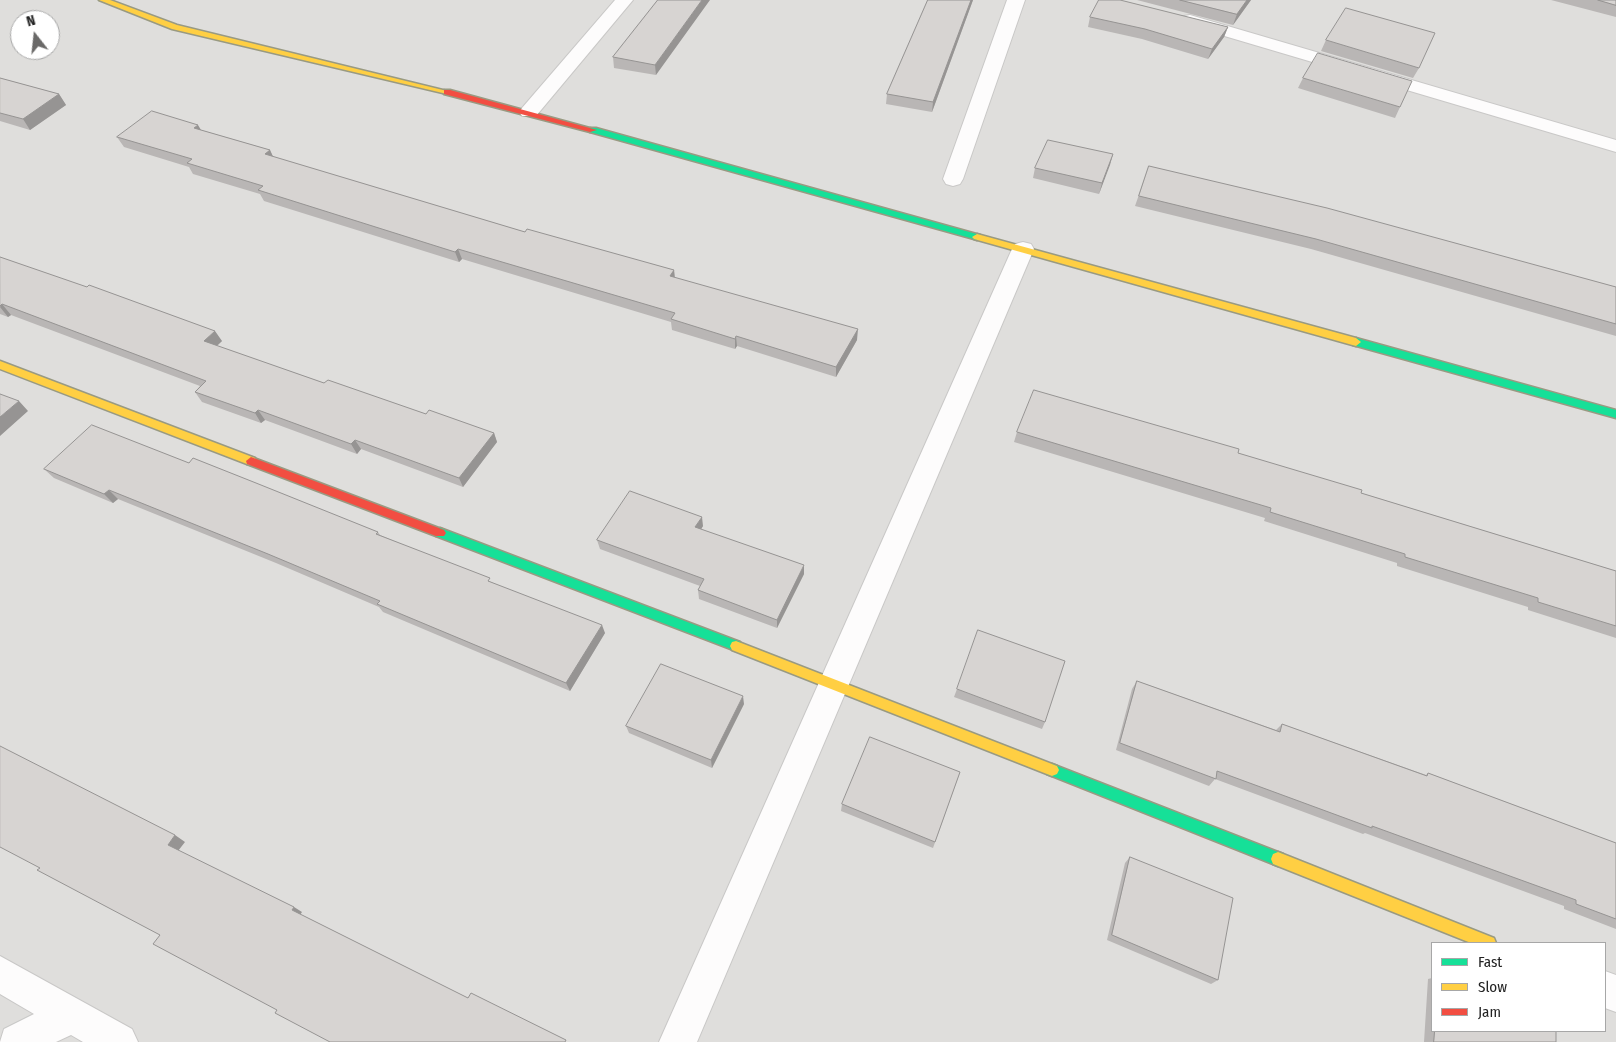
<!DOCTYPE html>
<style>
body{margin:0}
#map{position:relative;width:1616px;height:1042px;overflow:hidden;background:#f0eeeb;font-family:"Fira Sans Condensed",sans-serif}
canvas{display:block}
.legend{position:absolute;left:1431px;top:942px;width:175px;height:90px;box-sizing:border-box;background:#fff;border:1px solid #a7a7a7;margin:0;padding:6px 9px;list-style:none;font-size:15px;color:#222}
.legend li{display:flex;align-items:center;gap:10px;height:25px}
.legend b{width:25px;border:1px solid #a7a7a7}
.north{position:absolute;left:10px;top:10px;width:50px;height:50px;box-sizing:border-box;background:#fff;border:1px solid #a7a7a7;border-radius:50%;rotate:344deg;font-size:14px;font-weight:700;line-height:20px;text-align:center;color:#222}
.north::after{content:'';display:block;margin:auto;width:18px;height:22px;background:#6a6968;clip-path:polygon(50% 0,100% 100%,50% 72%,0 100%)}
</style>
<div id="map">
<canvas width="1616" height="1042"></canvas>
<ul class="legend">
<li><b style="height:6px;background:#16e098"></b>Fast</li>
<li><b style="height:6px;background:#ffcf43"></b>Slow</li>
<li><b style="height:6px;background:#f24e42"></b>Jam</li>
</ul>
<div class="north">N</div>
</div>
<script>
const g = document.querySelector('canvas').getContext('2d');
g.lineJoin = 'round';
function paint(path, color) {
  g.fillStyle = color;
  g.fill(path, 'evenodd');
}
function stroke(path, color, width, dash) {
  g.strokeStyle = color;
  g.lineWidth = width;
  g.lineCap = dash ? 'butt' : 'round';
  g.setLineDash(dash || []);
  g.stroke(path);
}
const residential = new Path2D(`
 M0 0H1616V1042H0ZM20 20H50V50H20ZM1432 943H1605V1031H1432Z`);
const street = new Path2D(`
 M615 0H633L536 116H522L519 112 522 108Z
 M1007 0H1025L963 179 960 184 953 186 946 184 943 179Z
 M1190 15 1616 140V152L1184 24 1181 20 1184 16Z
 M1023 242 1031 244 1034 249 697 1042H659L1012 249 1015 244Z
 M0 956 132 1029 138 1042H83L71 1035 56 1042H0L4 1029 34 1014 0 994Z
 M1605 971 1616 975V1012L1605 1008Z`);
const fast = new Path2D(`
 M590 128H596L980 235 982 237 977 240 974 239 590 132Z
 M1356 338 1616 410V418L1353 345 1351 342Z
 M440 528 740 642 742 646 740 650 736 651 436 536 434 533 436 530Z
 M1052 764 1283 854 1285 859 1283 864 1278 866 1047 774 1045 770 1047 766Z`);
const slow = new Path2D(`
 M99 0H110L177 25 451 92 447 94 172 29Z
 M977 234 1356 338 1361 342 1356 346 974 239 972 237Z
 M0 361 255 458 256 461 251 465 247 464 0 369Z
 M736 641 1057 766 1059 770 1057 774 1052 776 732 650 730 646 732 642Z
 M1278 852 1494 938 1496 943H1471L1273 864 1271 859 1273 854Z`);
const jam = new Path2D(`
 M444 90H450L597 130 590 132 444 94Z
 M251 457 444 530 446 533 444 536H436L247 464 246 461Z`);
const wall = new Path2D(`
 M658 0 656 75 614 68 613 57Z
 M928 0H973L932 112 886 104 887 94Z
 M1137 0H1251L1233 25Z
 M1551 0H1616V17Z
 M1090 17 1228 27 1224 37 1208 59 1142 39 1088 27Z
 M1326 40 1419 68 1413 78 1321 51Z
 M0 78 59 94 66 105 30 130 0 121Z
 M1303 78 1400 107 1395 118 1298 88Z
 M201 130 270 150 273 157 525 232 674 270 675 278 857 340 836 377 737 346 735 349 672 330 671 322 462 259 459 262 264 201 260 194 193 174 189 167 124 147 117 137Z
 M1113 154 1099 194 1033 178 1035 168Z
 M1149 166 1616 287V336L1311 249 1135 206Z
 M0 257 222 341 217 346 324 383 426 414 494 433 497 442 463 487 361 449 357 454 265 420 261 423 202 402 195 392 200 386 11 315 8 317 0 314Z
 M1017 432 1238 453 1361 493 1616 571V638L1528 610V607L1397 566V563L1264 521 1265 518 1014 442Z
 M189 463 378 532 380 535 491 582 605 633 570 691 383 612 379 607 276 563 118 499 113 503 54 478 44 469Z
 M703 526 701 529 804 574 777 628 699 599 698 590 700 586 600 549 597 540Z
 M1137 681 1276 730 1282 724 1426 775 1428 773 1616 843V929L1564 909V906L1365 833 1363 834 1215 779 1209 786 1116 750 1132 689Z
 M957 689 1045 722 1042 729 954 697Z
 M744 704 712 768 629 733 626 726Z
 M960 772 933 848 841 811 842 804Z
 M1130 857 1218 980 1211 984 1107 940 1125 863Z
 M1432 978V1031H1556V1042H1424L1428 979Z`);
const shadedWall = new Path2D(`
 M702 0H710L656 75 655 65Z
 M971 0H973L932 112 933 102Z
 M1247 0H1251L1233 25 1237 14Z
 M1228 27 1224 37 1208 59 1212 49Z
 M59 94 66 105 30 130 23 119Z
 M198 125 204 135 194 128Z
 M270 150 275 161 265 154Z
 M1113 154 1110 165 1099 194 1102 183Z
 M458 249 462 259 459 262 455 252Z
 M674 270 675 281 670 276Z
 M2 304 11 315 8 317 0 307Z
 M858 329 857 340 836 377V367Z
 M215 331 222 341 211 351 204 341Z
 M736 336 737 346 735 349V339Z
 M19 401 28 411 0 436V417Z
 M258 410 265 420 261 423 255 413Z
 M494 433 497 442 463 487 459 478Z
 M355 440 361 449 357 454 351 444Z
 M109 490 118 499 113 503 104 494Z
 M702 517 703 526 697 536 695 527Z
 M804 565V574L777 628V620Z
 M602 625 605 633 570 691 566 683Z
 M743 696 744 704 712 768 711 760Z
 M175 835 185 842 178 851 168 845Z
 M294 907 302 912 300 915 292 910Z`);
const building = new Path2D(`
 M658 0H702L655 65 613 57Z
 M928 0H971L933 102 887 94Z
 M1099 0H1120L1228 27 1212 49 1145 29 1090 17Z
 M1180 0H1247L1237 14Z
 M1598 0H1616V5Z
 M1346 8 1435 33 1419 68 1326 40Z
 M1318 53 1412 81 1400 107 1303 78Z
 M0 78 59 94 23 119 0 113Z
 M152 111 198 125 194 128 270 150 265 154 525 232 527 229 674 270 670 276 858 329 836 367 736 336 735 339 671 319 675 313 458 249 455 252 258 190 263 186 187 163 192 159 117 137Z
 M1048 140 1113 154 1102 183 1035 168Z
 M1149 166 1327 208 1616 287V324L1316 239 1139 196Z
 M0 257 87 287 89 285 215 331 204 341 324 383 328 380 426 414 429 410 494 433 459 478 355 440 351 444 258 410 255 413 195 392 206 381 2 304 0 306Z
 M1034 390 1239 449 1238 453 1362 490 1361 493 1616 571V626L1538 602V598L1405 557V554L1270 512 1271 508 1017 432Z
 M0 394 19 401 0 417Z
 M92 425 189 463 193 458 256 483 378 532 376 534 490 578 488 581 602 625 566 683 377 604 380 601 268 554 109 490 104 494 44 469Z
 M630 491 702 517 695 527 804 565 777 620 698 590 704 579 597 540Z
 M978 630 1065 661 1045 722 957 689Z
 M661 664 743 696 711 760 626 726Z
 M1137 681 1280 732 1282 724 1427 776 1428 773 1616 843V919L1576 904V900L1372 826V828L1217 771 1216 779 1120 743Z
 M870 737 960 772 935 842 842 804Z
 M0 746 175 835 168 845 294 907 292 910 468 998 471 993 566 1040 565 1042H330L275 1013 277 1010 153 944 160 935 37 870 40 868 0 847Z
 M1130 857 1233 898 1218 980 1112 935Z
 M1435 1031H1556V1042H1434Z`);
paint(residential, '#dfdedc');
stroke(street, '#c9c8c7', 2);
stroke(fast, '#999a82', 3);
stroke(slow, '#999a82', 3);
stroke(jam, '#999a82', 3);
paint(street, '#fdfcfc');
paint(fast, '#16e098');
paint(slow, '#ffcf43');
paint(jam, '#f24e42');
paint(wall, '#b9b6b5');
paint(shadedWall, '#969493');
paint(building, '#d7d4d2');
stroke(building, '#969493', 1);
</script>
